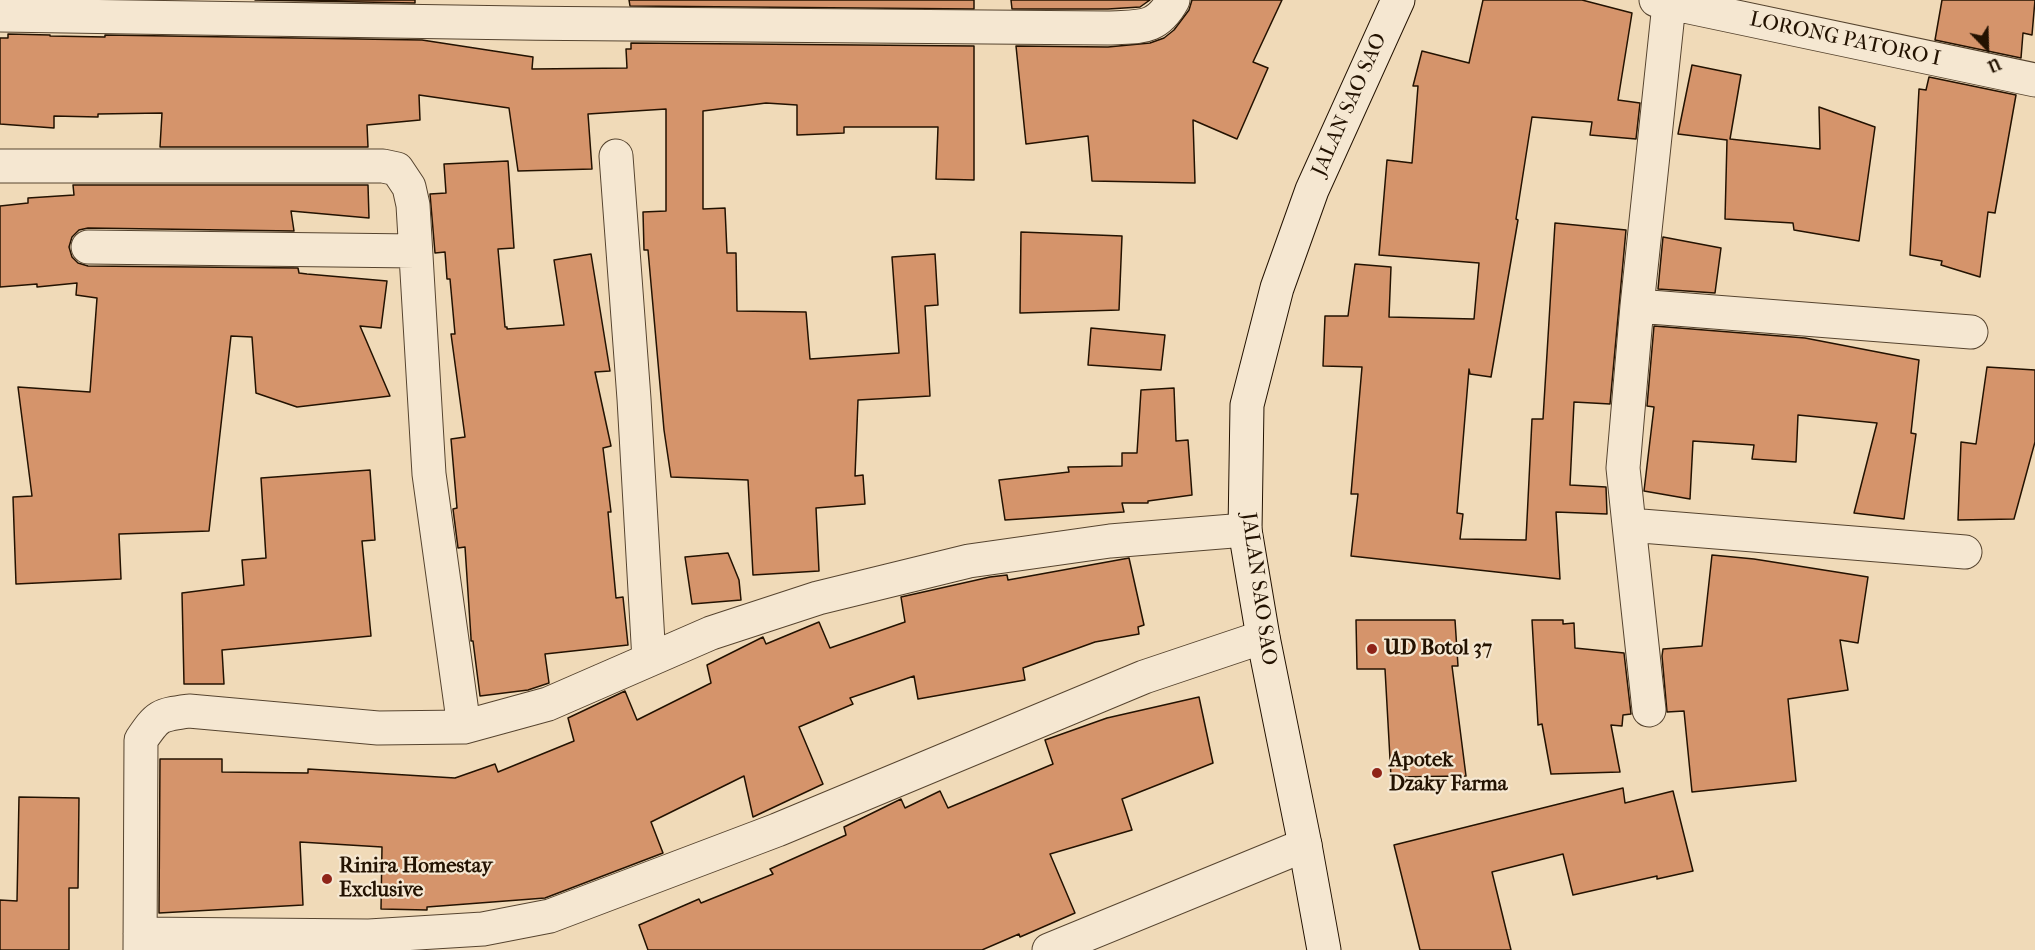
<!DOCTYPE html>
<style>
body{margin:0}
#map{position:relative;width:2035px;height:950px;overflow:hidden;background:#f0dab8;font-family:"IM FELL French Canon",serif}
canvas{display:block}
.north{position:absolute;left:1957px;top:18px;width:60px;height:60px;-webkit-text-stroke:4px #f5e7d1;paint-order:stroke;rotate:157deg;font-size:16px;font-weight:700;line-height:24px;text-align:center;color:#231201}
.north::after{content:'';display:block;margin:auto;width:21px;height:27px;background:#231201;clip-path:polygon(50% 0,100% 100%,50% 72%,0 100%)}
</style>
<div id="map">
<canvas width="2035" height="950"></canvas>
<div class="north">U</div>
</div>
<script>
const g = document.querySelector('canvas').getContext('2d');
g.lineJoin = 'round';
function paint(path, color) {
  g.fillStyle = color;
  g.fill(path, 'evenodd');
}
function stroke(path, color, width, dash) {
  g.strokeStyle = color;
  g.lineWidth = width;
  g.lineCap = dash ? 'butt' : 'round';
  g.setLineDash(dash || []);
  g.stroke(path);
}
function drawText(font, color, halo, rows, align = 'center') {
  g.font = font + ' "IM FELL French Canon",serif';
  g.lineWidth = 4.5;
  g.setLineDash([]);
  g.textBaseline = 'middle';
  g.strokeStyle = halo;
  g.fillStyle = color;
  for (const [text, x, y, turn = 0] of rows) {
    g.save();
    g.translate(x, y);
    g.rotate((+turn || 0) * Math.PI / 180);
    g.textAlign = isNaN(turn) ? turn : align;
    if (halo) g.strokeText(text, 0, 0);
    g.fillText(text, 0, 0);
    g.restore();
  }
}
const building = new Path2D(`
 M255 0H415V3Z
 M629 0H974V9L630 6Z
 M1011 0H1150L1140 7 1108 9H1012Z
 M1192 0H1282L1253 62 1268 68 1237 139 1193 120 1195 183 1092 181 1088 136 1026 144 1016 46 1108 47 1150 43 1164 38 1174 30 1189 10Z
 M1483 0H1582L1632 13 1618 100 1640 103 1636 139 1590 135 1592 122 1532 117 1516 219 1518 220 1491 377 1470 374 1469 369 1457 513 1463 514 1460 539 1526 540 1532 419H1543L1555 223 1626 230 1610 404 1574 402 1570 485 1606 487 1607 514 1556 512 1560 579 1351 556 1358 494H1351L1362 367 1323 366 1325 316H1348L1355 264 1391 267 1389 317 1474 319 1479 263 1379 255 1387 160 1412 163 1418 86H1413L1422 51 1469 63Z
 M1942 0H2035L2032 35 2023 33 2021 58 1935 40Z
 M8 34 50 35V36L105 37V35L422 40 533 57 532 69 627 68 626 49H631V43L974 46V180L936 179 938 127H844V133L797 135V105L766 103 703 111V209L725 208 727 253H736L737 311 806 312 810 359 899 353 892 257 935 254 938 305 925 306 930 396 858 400 855 476 863 475 865 504 816 508 819 571 753 575 748 480 671 477 664 430 648 250H644L643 212 666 211V109L588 114 592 169 518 171 509 108 419 95 420 120 367 125 368 147H160L162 113 98 114V117L54 116V128L0 124V38H8Z
 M1692 65 1741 75 1730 139 1820 149 1819 107 1875 127 1859 241 1794 230 1793 223 1725 219 1727 140 1678 134Z
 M1929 77 2016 95 1995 213 1988 212 1980 277 1941 265 1942 261 1910 255 1919 89 1926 90Z
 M508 161 514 248 498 249 505 327H507V329L564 325 554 260 591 254 610 371 595 372 611 446 603 448 611 512H608L616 598 623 597 628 645 545 654 549 683 528 690 480 696 473 641H471V638L465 547 458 548 453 509 457 508 451 439 465 437 451 334H455L450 279H447L445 252 435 253 430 194 446 193 444 164Z
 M73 185H368L369 218 291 211 294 231 88 228 79 230 72 237 69 247 72 257 78 263 88 266 298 268 299 273 307 274 387 281 381 328 360 326 390 396 297 407 256 393 252 337 231 336 209 531 119 534 121 579 16 584 13 497 32 496 18 387 90 392 97 298 76 295 77 283 37 287V284L0 287V206L28 203V198L74 195Z
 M1021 232 1122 236 1119 310 1020 313Z
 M1663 237 1721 248 1715 293 1658 289Z
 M1654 326 1805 338 1919 360 1911 433 1916 434 1904 519 1854 513 1877 423 1798 415 1796 462 1752 459 1754 445 1693 441 1690 499 1644 491 1654 407 1647 406Z
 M1091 328 1165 335 1161 370 1088 365Z
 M1987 367 2035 370V442L2014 519 1958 520 1961 442 1976 444Z
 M1174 388 1176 441 1188 440 1192 495 1148 501V503H1122L1124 512 1005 520 999 480 1069 472 1068 467 1122 466V453H1137L1141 390Z
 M370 470 375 540 362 541 371 636 222 650 224 684H184L182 593 244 585 242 560 266 558 261 478Z
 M728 553 739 580 741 600 692 604 685 557Z
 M1712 555 1754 559 1868 577 1858 643 1840 640 1848 690 1788 699 1796 781 1692 792 1684 711 1667 712 1662 656 1663 649 1702 646Z
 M1129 558 1144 625 1138 627 1139 634 1095 642 1023 668 1025 680 918 699 914 676 850 698 853 704 799 727 823 784 753 817 744 776 651 822 663 853 545 898 427 907V910L381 909 382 847 300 842 303 905 159 913 160 759H222V772L308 773V769L455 778 495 764 498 772 574 741 568 718 625 691 637 720 711 683 707 665 763 637 766 644 819 622 830 648 905 622 901 597 990 577 1007 575 1008 580Z
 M1356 620H1455L1458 666H1452L1466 776 1391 777 1385 669H1357Z
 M1532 620H1563V624L1574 623 1575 648 1624 653 1631 714 1623 715 1622 726 1611 725 1620 772 1551 774 1542 724 1538 725Z
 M1199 697 1213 763 1122 799 1132 830 1050 854 1075 913 1020 937 1019 934 982 950H648L639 925 699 899 701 903 773 874 770 869 846 835 844 827 901 799 905 808 940 791 948 808 1053 764 1045 740 1107 718Z
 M1623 788 1625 803 1673 791 1693 871 1657 879V876L1573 895 1563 854 1492 872 1511 950H1420L1394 845Z
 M19 797 79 798 78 888H69V950H0V900L17 901Z`);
const street = new Path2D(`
 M1656 0 2035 80
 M0 15C369 21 739 27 1108 28 1139 26 1156 31 1173 0
 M616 156 634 399 649 660
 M0 166H383L397 169 409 187 413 205 429 474 464 727
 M88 247 415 251
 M1637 306 1669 4
 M1629 525 1649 710
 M1965 552 1629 525 1623 468 1637 306 1971 332
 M140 934 369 936 483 929 550 916 777 830 1144 677 1263 637
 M140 950 141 740C158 715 159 715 189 711L378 728 464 727 548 704 711 633 818 598 969 561 1110 541 1245 530
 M1049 950 1305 845`);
const secondary = new Path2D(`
 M1324 950 1305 845 1263 637 1245 530 1247 405 1277 288 1312 190 1398 0`);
const markers = [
 [1372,649,6,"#8f2418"],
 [1377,773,6,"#8f2418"],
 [327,879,6,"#8f2418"]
];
const streetNames = [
 ["LORONG PATORO I",1845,40,12],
 ["JALAN SAO SAO",1350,105,-66],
 ["JALAN SAO SAO",1258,589,82]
];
const poiNames = [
 ["UD Botol 37",1384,649],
 ["Apotek",1389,761],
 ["Dzaky Farma",1389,785],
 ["Rinira Homestay",339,867],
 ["Exclusive",339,891]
];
paint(building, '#d5946b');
stroke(building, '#231201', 1.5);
stroke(street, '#56442f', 35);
stroke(secondary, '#231201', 35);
stroke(street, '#f5e7d1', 33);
stroke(secondary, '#f5e7d1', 33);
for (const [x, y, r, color] of markers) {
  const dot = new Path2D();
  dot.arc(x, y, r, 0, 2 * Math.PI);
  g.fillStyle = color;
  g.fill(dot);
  stroke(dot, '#f5e7d1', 2);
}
drawText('21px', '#231201', '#f5e7d1', streetNames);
drawText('bold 21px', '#231201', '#f5e7d1', poiNames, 'left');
</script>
